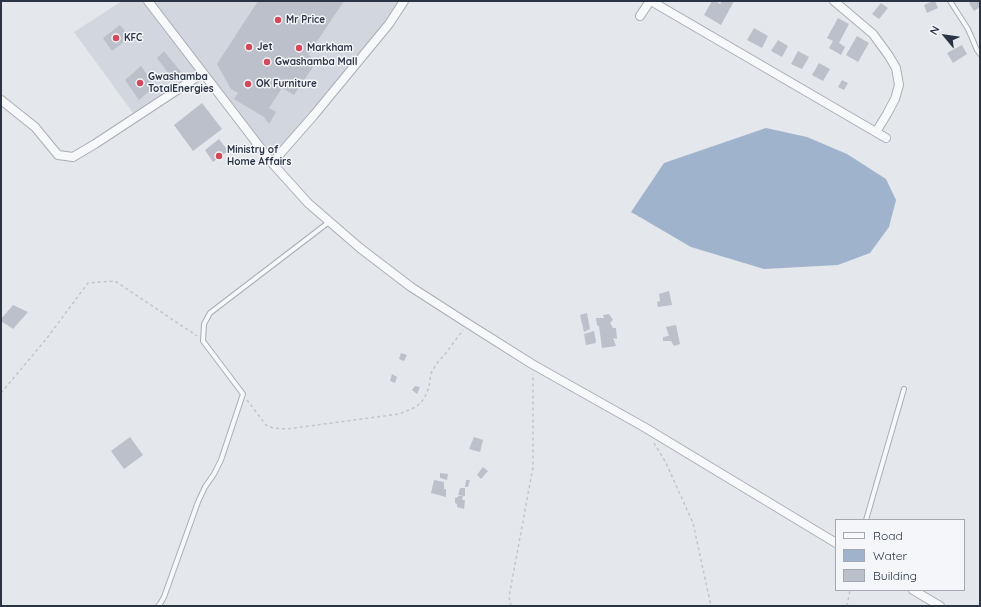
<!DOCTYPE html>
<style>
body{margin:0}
#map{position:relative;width:981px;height:607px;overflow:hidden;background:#e4e7ec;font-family:Quicksand,sans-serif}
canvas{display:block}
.frame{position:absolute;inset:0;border:2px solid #2b3445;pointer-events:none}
.legend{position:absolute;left:835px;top:519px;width:130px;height:72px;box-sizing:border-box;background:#f4f6f9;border:1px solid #a4a8b1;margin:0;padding:5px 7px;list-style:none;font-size:12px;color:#2b3445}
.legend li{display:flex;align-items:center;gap:8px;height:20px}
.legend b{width:20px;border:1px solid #a4a8b1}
.north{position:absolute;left:925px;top:16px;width:40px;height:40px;-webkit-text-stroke:3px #f4f6f9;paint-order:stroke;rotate:299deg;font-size:11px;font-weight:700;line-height:16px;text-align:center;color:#2b3445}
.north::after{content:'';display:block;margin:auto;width:14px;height:18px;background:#2b3445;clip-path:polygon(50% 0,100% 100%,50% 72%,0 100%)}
</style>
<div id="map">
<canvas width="981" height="607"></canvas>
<div class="frame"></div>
<ul class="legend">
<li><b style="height:5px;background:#f7f8fa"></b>Road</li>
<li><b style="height:11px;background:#9fb4cc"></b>Water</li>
<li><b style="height:11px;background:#bbc0ca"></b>Building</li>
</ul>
<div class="north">N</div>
</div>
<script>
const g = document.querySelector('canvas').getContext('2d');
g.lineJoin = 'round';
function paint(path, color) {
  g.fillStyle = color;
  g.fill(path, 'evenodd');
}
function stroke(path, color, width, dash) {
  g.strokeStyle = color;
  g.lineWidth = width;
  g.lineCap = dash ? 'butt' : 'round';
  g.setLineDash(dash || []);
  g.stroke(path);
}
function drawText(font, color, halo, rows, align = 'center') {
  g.font = font + ' Quicksand,sans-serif';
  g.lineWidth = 3;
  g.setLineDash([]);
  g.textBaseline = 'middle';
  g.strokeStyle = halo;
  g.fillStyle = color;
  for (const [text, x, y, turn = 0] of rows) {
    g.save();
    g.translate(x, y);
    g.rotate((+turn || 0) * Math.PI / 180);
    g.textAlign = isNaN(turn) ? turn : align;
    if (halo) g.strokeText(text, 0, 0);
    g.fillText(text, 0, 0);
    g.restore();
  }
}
const built = new Path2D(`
 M122 1H404L272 163 203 73 136 117 74 32Z`);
const water = new Path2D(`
 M766 128 807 137 847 154 886 179 896 200 889 227 870 253 838 265 764 269 691 247 631 212 664 163Z`);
const building = new Path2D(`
 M258 1H344L308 55 317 61 294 95 282 88 269 108 276 112 269 124 264 117 234 99 238 93 231 89 217 64Z
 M712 1H716L720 4 722 1H734L721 25 704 15Z
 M933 1H935L938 8 927 13 924 5Z
 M972 1H980V7L974 11 969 3Z
 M881 3 888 8 879 19 872 14Z
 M838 18 849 24 839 43 845 47 841 55 829 48 833 41 827 38Z
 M120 25 130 37 112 51 103 38Z
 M754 28 768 36 762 48 747 40Z
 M857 36 869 43 858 62 846 55Z
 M778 40 788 46 782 57 771 51Z
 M962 45 967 54 953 63 947 53Z
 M164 51 181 72 172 78 157 58Z
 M798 51 809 57 802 69 791 64Z
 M819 63 830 69 823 81 812 75Z
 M141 66 155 86 139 100 125 80Z
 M842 80 848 83 844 90 838 87Z
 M202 103 222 129 193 151 174 125Z
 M219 139 228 151 213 162 205 150Z
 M669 291 672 305 658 307 657 302 660 301 659 294Z
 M13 305 28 312 13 329 1 321V319Z
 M587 313 590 329 584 332 580 315Z
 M609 314 613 320 610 323 613 328H616L617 339 613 338 616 346 602 348 599 326 597 325 596 318H604L603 315Z
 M676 325 680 344 674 346 671 341H663V337L669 336 666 327Z
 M594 331 596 341 595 342 596 343 586 345 584 334Z
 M401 353 407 355 404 361 399 359Z
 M392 374 397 377 395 383 390 381Z
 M415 386 420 387 417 394 412 390Z
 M130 437 143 455 124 469 111 451Z
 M474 437 483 440 480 452 469 449Z
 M483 467 488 471 481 479 477 475Z
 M440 473 448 474 447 480 440 478Z
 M434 480 444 482V489H446V497L431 493Z
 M466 480H470L468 487H465Z
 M460 488H465V496H463L462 500H465L464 509 457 507V504L455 503V498L458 497V496H463L458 495Z`);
const path = new Path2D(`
 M1 393 47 338 88 283 115 281 197 336
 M247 400 266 425 273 428 287 429 399 414 416 407 424 399 429 387 431 373 437 363 446 353 463 330
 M654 443 666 463 693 523 711 606
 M511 606 509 597 533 467V374
 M847 606 850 590`);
const service = new Path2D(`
 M950 1 968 29 977 50 980 54
 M866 520 904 389
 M158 606 160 604 164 597 198 502 205 487 214 474 221 460 243 394 203 341 204 324 210 313 329 222`);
const minor = new Path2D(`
 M148 1 272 163 308 203 360 248 411 287 467 323 532 364 644 427 836 543
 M651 1 886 138
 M834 1 873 34 889 56 896 68 899 85 895 99 887 114 876 132
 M640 16 650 1
 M1 100 35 127 58 155 73 157 95 144 203 73
 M272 163 314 115 389 24 404 1
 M913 590 940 606`);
const markers = [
 [278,20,4,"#d1495b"],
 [116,38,4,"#d1495b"],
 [249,47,4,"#d1495b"],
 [299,48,4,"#d1495b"],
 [267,62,4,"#d1495b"],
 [140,83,4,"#d1495b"],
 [248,84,4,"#d1495b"],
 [219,156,4,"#d1495b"]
];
const poiNames = [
 ["Mr Price",286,20],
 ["KFC",124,38],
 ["Jet",257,47],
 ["Markham",307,48],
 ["Gwashamba Mall",275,62],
 ["Gwashamba",148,77],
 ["TotalEnergies",148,89],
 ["OK Furniture",256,84],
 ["Ministry of",227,150],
 ["Home Affairs",227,162]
];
paint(built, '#d2d6de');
paint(water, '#9fb4cc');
paint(building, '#bbc0ca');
stroke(service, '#a9aeb7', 6);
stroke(minor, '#a9aeb7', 10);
stroke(path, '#c2c5cb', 1.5, [3, 3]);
stroke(service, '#f7f8fa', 4);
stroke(minor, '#f7f8fa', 8);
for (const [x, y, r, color] of markers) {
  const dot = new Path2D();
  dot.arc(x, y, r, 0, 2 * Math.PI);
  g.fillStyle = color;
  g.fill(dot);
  stroke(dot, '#f4f6f9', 1.5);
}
drawText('bold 10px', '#2b3445', '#f4f6f9', poiNames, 'left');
</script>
